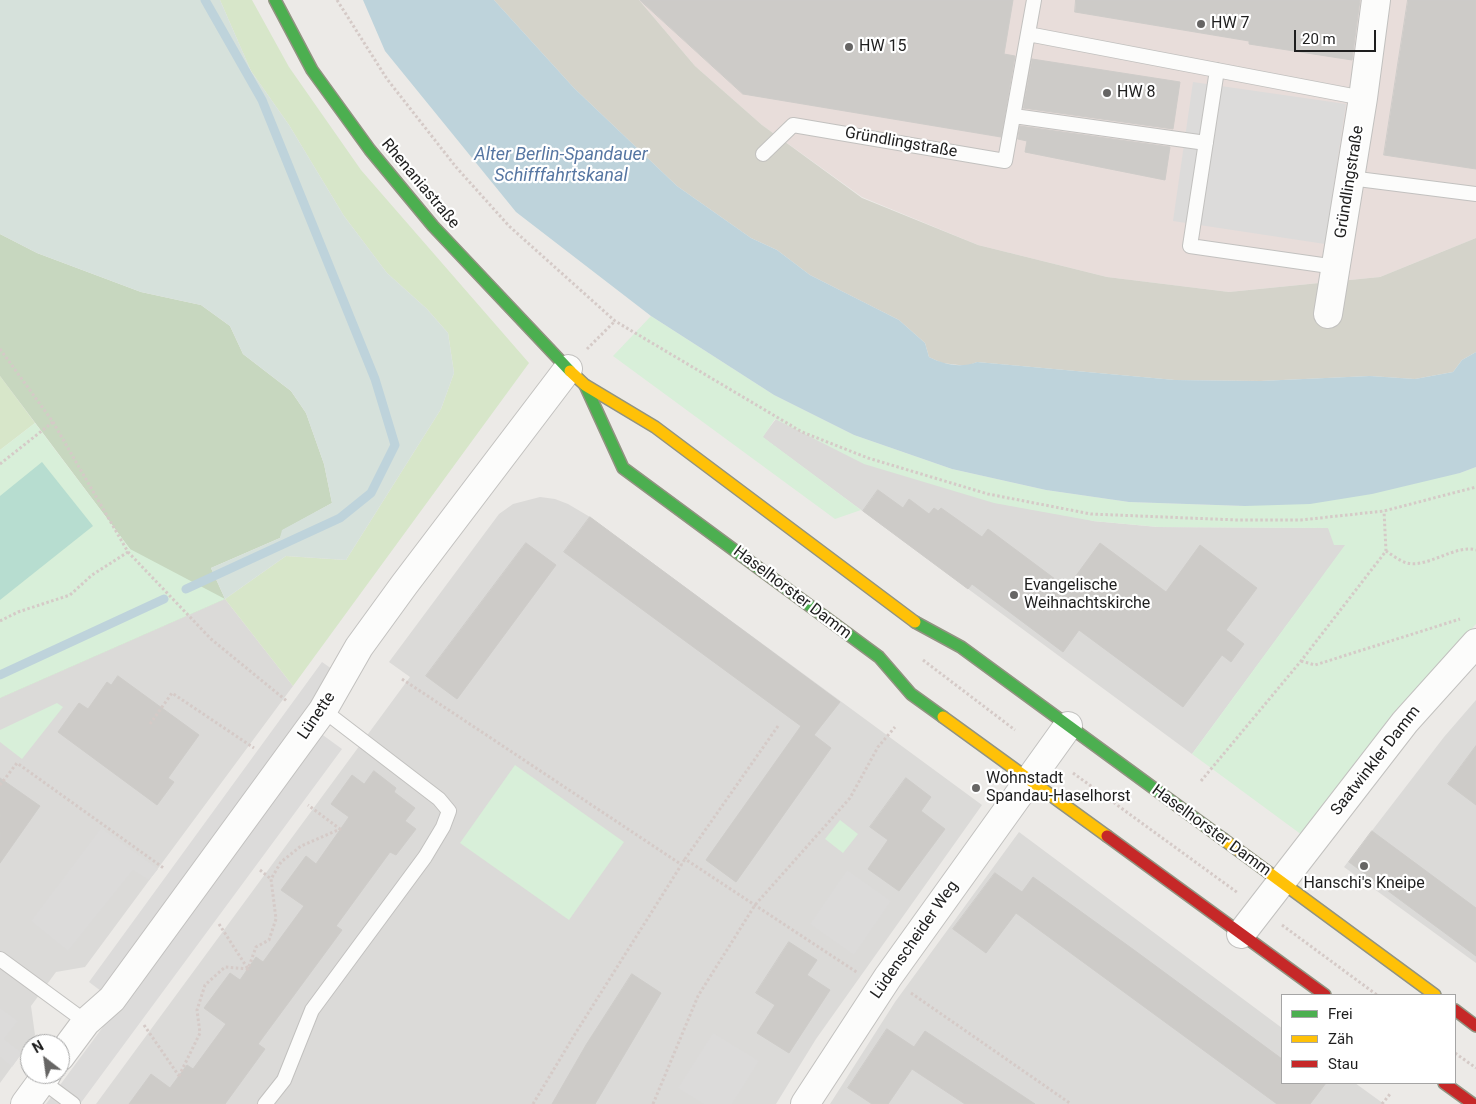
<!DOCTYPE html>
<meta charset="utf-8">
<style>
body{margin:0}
#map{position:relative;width:1476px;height:1104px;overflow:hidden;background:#eceae7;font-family:Roboto,sans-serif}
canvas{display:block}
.legend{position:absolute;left:1281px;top:994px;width:175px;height:90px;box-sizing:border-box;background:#fff;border:1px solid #a5a5a5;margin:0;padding:6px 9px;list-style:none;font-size:15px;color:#1e1e1e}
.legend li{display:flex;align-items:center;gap:10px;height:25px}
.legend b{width:25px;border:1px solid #a5a5a5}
.north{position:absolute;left:20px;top:1034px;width:50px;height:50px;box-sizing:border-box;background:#fff;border:1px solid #a5a5a5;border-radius:50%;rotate:330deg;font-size:14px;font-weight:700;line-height:20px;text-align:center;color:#1e1e1e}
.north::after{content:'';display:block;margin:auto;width:18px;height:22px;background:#666564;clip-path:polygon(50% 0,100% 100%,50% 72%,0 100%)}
.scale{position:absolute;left:1294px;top:30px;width:82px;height:22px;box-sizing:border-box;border:2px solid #1e1e1e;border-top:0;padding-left:6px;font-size:15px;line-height:18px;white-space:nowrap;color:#1e1e1e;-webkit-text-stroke:4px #fff;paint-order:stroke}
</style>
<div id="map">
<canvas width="1476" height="1104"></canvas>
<ul class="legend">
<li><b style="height:6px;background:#4caf50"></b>Frei</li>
<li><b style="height:6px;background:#ffc107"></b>Zäh</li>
<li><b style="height:6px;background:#c62828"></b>Stau</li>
</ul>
<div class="north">N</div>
<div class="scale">20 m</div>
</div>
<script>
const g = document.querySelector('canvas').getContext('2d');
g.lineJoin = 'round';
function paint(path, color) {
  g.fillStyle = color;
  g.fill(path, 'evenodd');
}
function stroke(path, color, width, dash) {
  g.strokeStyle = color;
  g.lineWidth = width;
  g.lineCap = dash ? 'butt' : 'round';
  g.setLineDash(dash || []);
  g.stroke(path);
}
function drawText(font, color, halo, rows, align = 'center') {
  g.font = font + ' Roboto,sans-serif';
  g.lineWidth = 4.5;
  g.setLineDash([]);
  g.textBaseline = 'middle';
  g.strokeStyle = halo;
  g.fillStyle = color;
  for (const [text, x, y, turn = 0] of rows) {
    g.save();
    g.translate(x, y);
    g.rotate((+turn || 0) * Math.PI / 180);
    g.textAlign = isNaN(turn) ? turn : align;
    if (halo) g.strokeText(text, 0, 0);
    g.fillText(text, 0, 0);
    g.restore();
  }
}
const residential = new Path2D(`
 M776 419 1093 521 1158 527 1328 528 1346 545 1192 754 762 437Z
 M540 497 555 499 568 504 590 517 982 805 816 1039 776 1104H96L410 677 389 662 499 514 513 504Z
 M225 599 293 686 85 967 56 972 31 1006 35 1035 0 1083V698Z
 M1476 700V963L1344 867 1444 737Z
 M1019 832 1282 1028V1083H1355L1384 1104H830L895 1002Z`);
const commercial = new Path2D(`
 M639 0H1476V238L1380 277 1229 292 1107 277 978 245 862 197 762 125 695 66Z`);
const construction = new Path2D(`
 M494 0H639L695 66 762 125 862 198 978 245 1107 277 1229 292 1380 277 1476 238V352L1462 360 1453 372 1415 379 1370 376 1260 381 1175 380 977 362 967 366 942 363 929 357 925 343 899 320 810 275 777 250 751 238 677 186 574 88Z`);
const grass = new Path2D(`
 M220 0H252L289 67 361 170 529 363 293 686 225 599 286 556 346 560 441 409 454 373 448 333 427 309 387 273 344 216 289 125 251 71Z
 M0 376 35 423 0 450Z`);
const forest = new Path2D(`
 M0 234 37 253 141 292 201 305 230 326 243 354 291 391 306 413 324 464 332 503 283 530 280 538 211 568 225 599 0 698 130 549 0 376Z`);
const wetland = new Path2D(`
 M0 0H220L251 71 289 125 344 216 387 273 427 309 448 333 454 373 441 409 346 560 286 556 225 599 211 568 280 538 282 530 332 503 324 464 306 413 291 391 243 354 230 326 201 305 141 292 37 253 0 234Z`);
const park = new Path2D(`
 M651 316 774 395 854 435 952 469 1046 490 1129 502 1245 506 1460 473 1476 467V624L1415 690 1346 776 1302 835 1192 754 1345 545H1334L1328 528 1159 527 1093 521 994 503 864 464 775 419 763 437 861 510 835 519 613 356Z
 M35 423 130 549 225 599 0 698V450Z
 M57 703 63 707 22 759 0 742V730Z
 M515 765 624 842 569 920 460 843Z
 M840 820 858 834 843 853 825 839Z`);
const pitch = new Path2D(`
 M42 462 93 526 0 600V496Z`);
const parking = new Path2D(`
 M1193 82 1346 104 1325 244 1173 221Z
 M322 662 339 674 105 994 89 982Z
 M320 733 342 749 80 1104H46Z
 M101 828 158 869 149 880 133 870 68 951 31 921Z
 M847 870 891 901 854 955 810 924Z
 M0 1008 18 1021 4 1039 22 1053 12 1067 0 1057Z
 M713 1033 759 1061 732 1104H704L678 1088Z`);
const water = new Path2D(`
 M363 0H494L574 88 677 186 751 238 777 250 810 275 899 320 925 343 929 357C945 365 961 368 977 362L1175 380 1260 381 1370 376 1415 379 1453 372 1462 360 1476 352V467L1460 473 1372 494 1310 504 1245 506 1129 502 1046 490 952 469 854 435 774 395 651 316 516 212 385 51Z`);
const stream = new Path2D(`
 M186 589 340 518 371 493 395 445 375 379 262 100 205 0
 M0 675 164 599`);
const building = new Path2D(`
 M640 0H1013L1004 54 1015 56 1001 137 743 94Z
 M1076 0H1360L1352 60 1249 44V41L1075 12Z
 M1408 0H1476V169L1384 155Z
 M1032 59 1180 82 1173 129 1023 108Z
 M1020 126 1170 147 1165 180 1025 152 1027 141 1018 139Z
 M878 490 903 508 909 499 929 514 934 508 938 511 941 508 982 537 988 529 1067 588 1100 543 1166 592 1200 545 1257 588 1226 630 1244 644 1231 662 1222 655 1183 707 1079 630 1063 652 972 584 968 589 863 511Z
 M590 517 840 702 814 735 831 748 736 882 706 860 801 726 564 552Z
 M526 543 556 565 457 699 426 676Z
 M118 676 199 735 168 778 174 782 157 805 58 732 79 703 88 709 107 682 111 685Z
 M1476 746V805L1448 784Z
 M374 771 396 788 394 792 415 808 405 821 416 829 396 855 390 852 336 926 342 930 258 1044 265 1049 225 1104H129L151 1074 170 1088 187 1065 193 1069 226 1024 204 1008 230 973 240 980 256 957 263 962 304 906 281 890 306 856 316 864 349 817 331 804 352 775 364 784Z
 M0 778 40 806 0 863Z
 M906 778 931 797 921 811 945 829 899 891 868 869 888 840 870 827Z
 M1372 831 1476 908V956L1349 862Z
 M995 873 1022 892 1033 877 1134 950 1282 1059V1083H1326L1310 1104H1277L1016 913 986 953 953 929Z
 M789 942 817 960 807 975 830 990 789 1053 757 1033 775 1005 756 993Z
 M632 974 661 993 595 1104H552L586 1045Z
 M887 1029 914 1047 925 1031 1035 1104H965L912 1069 888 1104H872L848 1088Z`);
const path = new Path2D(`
 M337 0 387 79 456 167 509 226 615 321 802 432 868 458 988 494 1091 514 1237 520H1301L1384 511 1476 487
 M0 349 53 422 128 552 211 639 288 702
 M587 349 615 321
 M0 464 53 422
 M1386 551C1392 555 1400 561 1407 563 1428 568 1456 544 1476 550
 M0 621 18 612 70 595 92 575 128 552
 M923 660 1015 730
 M1301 661 1315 665 1460 619
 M402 679 682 865
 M150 724 172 693 254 748
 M778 726 685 859 858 973
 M1073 773 1238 893
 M1201 781 1301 661 1386 551 1384 511
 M0 785 17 763 165 869
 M260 870 271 879
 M219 924 248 969
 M1282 925 1377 995
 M911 993 1071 1104
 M144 1025 179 1076
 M1455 1053 1476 1068
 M179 1076 200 1033 197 1010 205 985 225 967 248 969 256 947 269 940 276 919 271 879 281 862 301 846 340 829 308 805
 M533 1104 575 1034 685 859
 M653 1104 698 996 755 905 850 798 878 747 895 727
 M1382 1104 1390 1094`);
const lane = new Path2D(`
 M1028 34 1363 98
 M1217 70 1190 246 1336 267
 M1014 116 1206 143
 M763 154 793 125 1005 161 1034 0
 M1350 178 1476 194
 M0 959 86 1022
 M42 1081 73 1104
 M265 1104 284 1080 312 1010 425 857 443 827 449 811 439 799 323 710`);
const street = new Path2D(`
 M1328 314 1363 98 1376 0
 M1241 934 1405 722 1476 643
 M60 1057 86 1022 112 999 323 710 359 647 404 585 568 369
 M25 1104 47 1074
 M805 1104 888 977 1068 726`);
const fast = new Path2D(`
 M275 0 312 70 370 150 433 226 570 371
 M585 385 623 468 879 657 911 694 943 717
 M915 622 961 647 1223 839`);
const slow = new Path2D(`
 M570 371 585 385 655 427 915 622
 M943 717 1107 836
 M1223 839 1435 995`);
const jam = new Path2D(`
 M1107 836 1325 995
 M1455 1010 1476 1026
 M1444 1083 1473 1104`);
const markers = [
 [1201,24,5,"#666564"],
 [849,47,5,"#666564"],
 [1107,93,5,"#666564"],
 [1014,595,5,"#666564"],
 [976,788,5,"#666564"],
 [1364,866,5,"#666564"]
];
const poiNames = [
 ["HW 7",1211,24],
 ["HW 15",859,47],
 ["HW 8",1117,93],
 ["Evangelische",1024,586],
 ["Weihnachtskirche",1024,604],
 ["Wohnstadt",986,779],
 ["Spandau-Haselhorst",986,797],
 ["Hanschi's Kneipe",1364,884,"center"]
];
const streetNames = [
 ["Gründlingstraße",901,143,10],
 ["Gründlingstraße",1350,182,-81],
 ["Rhenaniastraße",420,184,50],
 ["Haselhorster Damm",792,593,37],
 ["Lünette",317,716,-56],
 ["Saatwinkler Damm",1376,761,-52],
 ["Haselhorster Damm",1211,831,36],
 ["Lüdenscheider Weg",915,940,-55]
];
const waterNames = [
 ["Alter Berlin-Spandauer",561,155],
 ["Schifffahrtskanal",561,176]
];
paint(residential, '#dbdad8');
paint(commercial, '#e8ddda');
paint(construction, '#d4d3ca');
paint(grass, '#d7e6c9');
paint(forest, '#c7d7bf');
paint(wetland, '#d6e1db');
paint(park, '#d8efd9');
paint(pitch, '#b7ddd0');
paint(parking, '#dcdbda');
paint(water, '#bed3db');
stroke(stream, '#bed3db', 9);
paint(building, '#cdcbc8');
stroke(building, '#ceccc9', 1);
stroke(lane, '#c2c1bf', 16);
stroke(street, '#c2c1bf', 30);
stroke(fast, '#919381', 14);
stroke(slow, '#919381', 14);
stroke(jam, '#919381', 14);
stroke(path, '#d5cac7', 3, [2.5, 2.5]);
stroke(lane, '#fcfcfb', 14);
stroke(street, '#fcfcfb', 28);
stroke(fast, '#4caf50', 11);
stroke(slow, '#ffc107', 11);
stroke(jam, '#c62828', 11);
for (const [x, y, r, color] of markers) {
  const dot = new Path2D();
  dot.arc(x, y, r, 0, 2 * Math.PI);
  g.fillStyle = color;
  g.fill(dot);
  stroke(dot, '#fff', 2);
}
drawText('16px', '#1e1e1e', '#fff', poiNames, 'left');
drawText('16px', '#1e1e1e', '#fff', streetNames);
drawText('italic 18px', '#5676a2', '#fff', waterNames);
</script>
